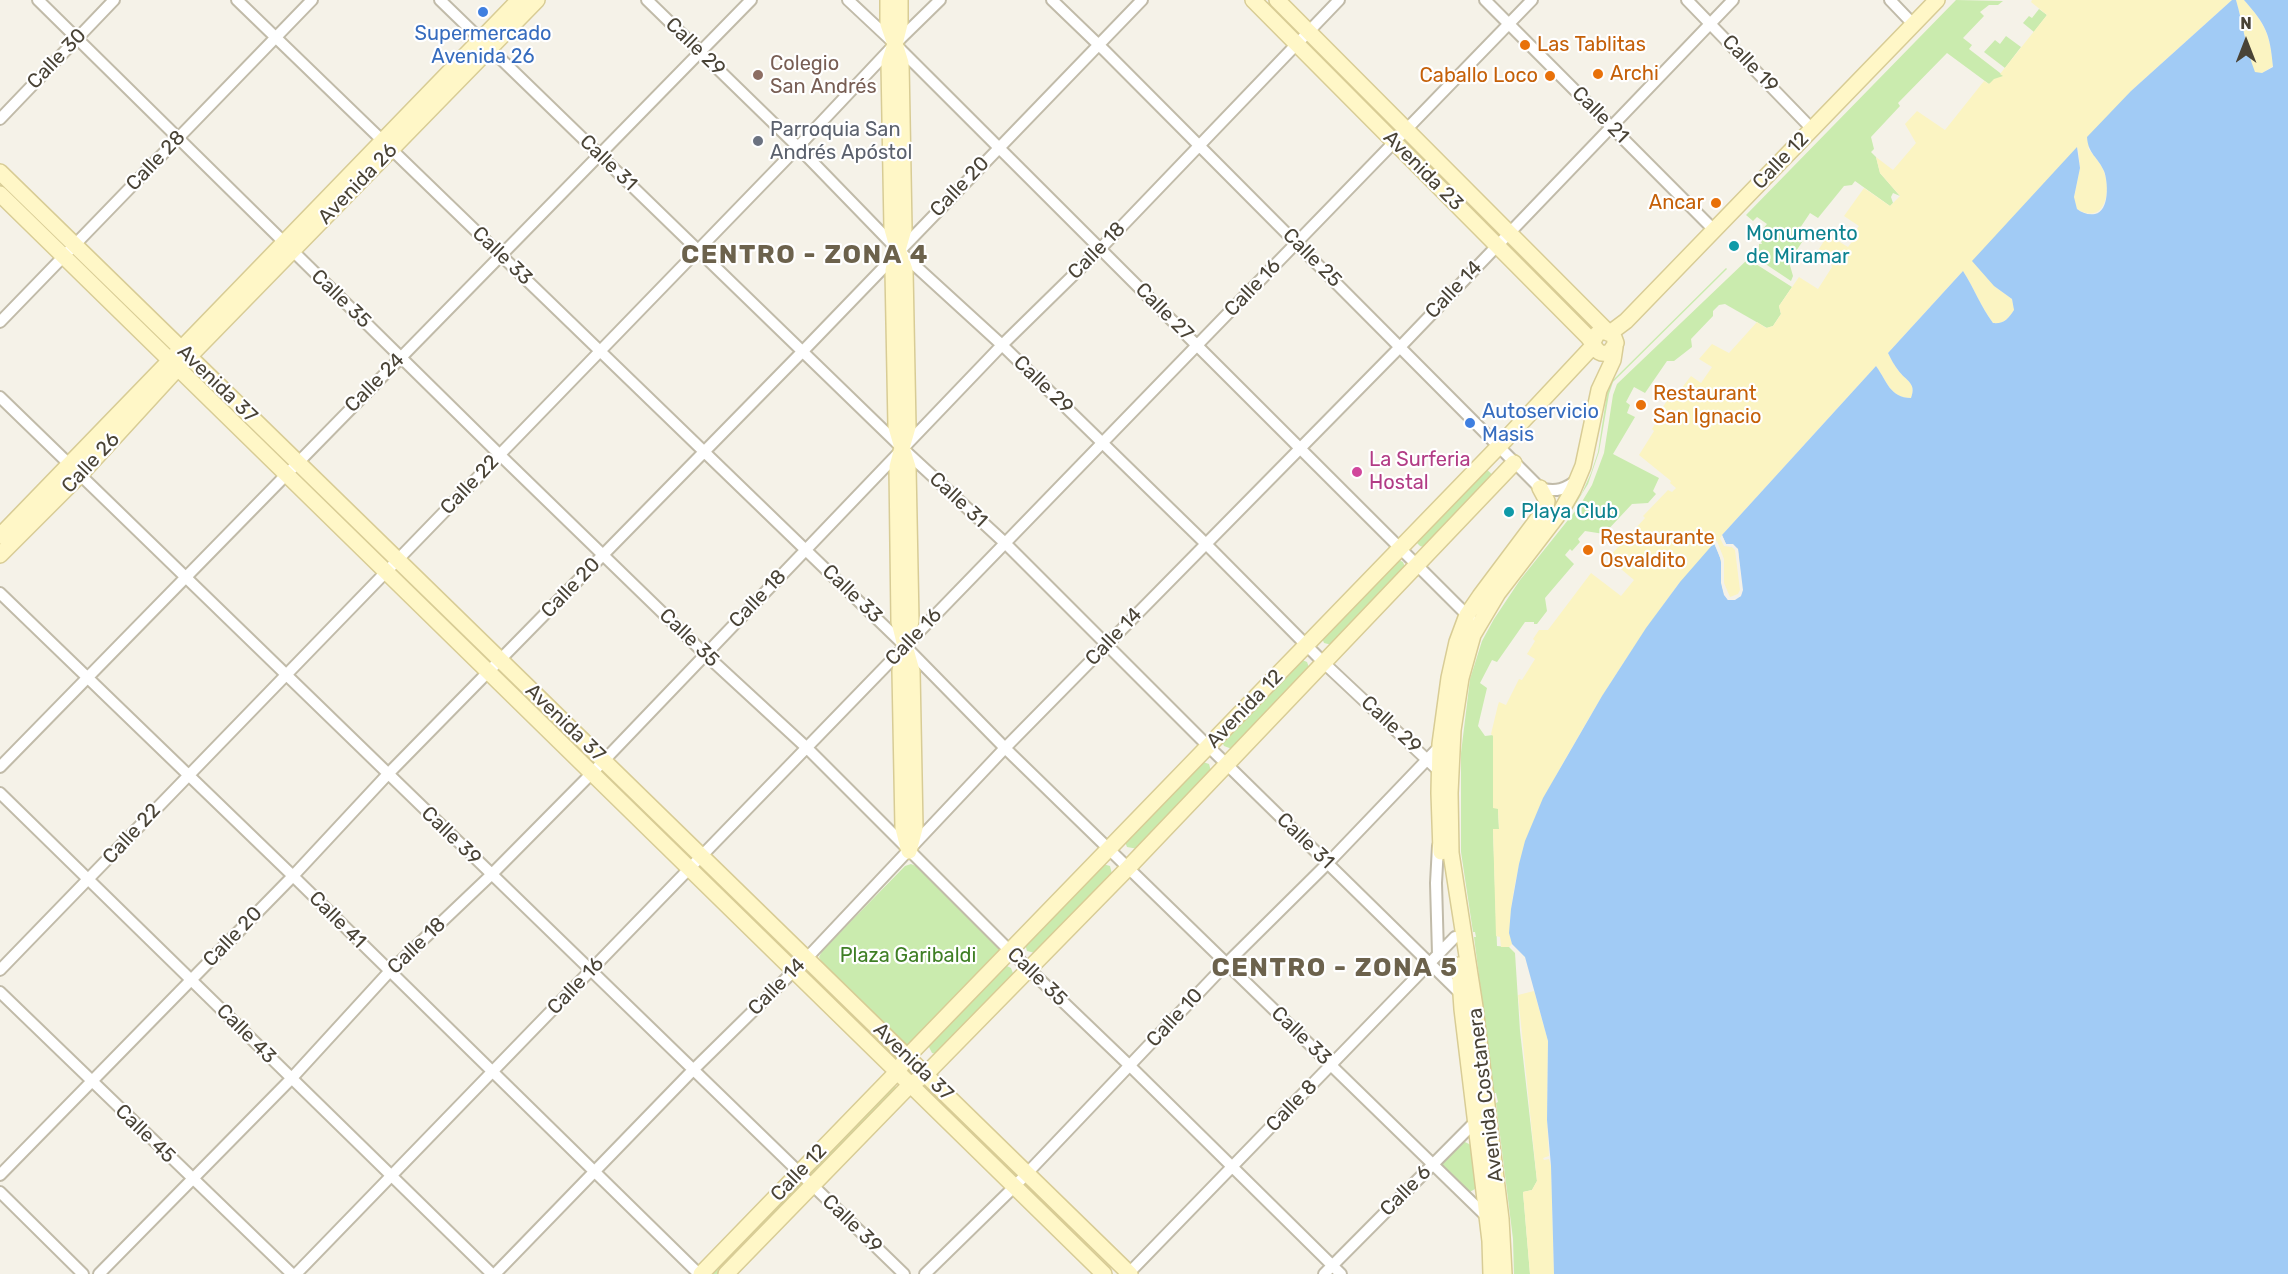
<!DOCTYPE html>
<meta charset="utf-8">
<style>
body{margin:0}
#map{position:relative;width:2288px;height:1274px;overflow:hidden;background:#f5f2e8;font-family:Rubik,sans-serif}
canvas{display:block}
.north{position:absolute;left:2216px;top:12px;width:60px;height:60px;-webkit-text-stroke:4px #fff;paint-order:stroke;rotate:0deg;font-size:16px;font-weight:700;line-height:24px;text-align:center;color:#494336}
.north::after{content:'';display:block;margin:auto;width:21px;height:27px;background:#494336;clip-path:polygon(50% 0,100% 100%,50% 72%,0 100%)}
</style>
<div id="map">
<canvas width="2288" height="1274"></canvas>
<div class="north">N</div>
</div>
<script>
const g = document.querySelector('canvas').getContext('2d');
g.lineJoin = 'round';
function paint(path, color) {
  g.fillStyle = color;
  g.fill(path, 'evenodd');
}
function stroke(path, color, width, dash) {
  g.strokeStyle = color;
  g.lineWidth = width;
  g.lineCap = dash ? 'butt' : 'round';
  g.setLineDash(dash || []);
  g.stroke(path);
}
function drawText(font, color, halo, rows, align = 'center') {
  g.font = font + ' Rubik,sans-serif';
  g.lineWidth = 4.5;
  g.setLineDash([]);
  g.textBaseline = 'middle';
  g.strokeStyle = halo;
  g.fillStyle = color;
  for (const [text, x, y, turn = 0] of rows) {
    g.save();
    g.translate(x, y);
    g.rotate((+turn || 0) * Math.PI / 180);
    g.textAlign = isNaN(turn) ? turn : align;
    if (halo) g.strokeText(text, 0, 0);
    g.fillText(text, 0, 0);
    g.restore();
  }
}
const green = new Path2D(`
 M1956 0 2003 1 1998 5H1989L1980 12 1984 16 1963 38 1972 45 1969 49 2004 76 1989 84 1947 53 1898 103 1900 106 1871 137 1874 149 1871 152 1876 157 1880 173 1900 196 1893 193 1891 197 1893 203 1890 206 1855 181 1852 185 1844 186 1818 218 1810 213 1796 234 1804 239 1789 262 1793 276 1791 281 1755 257 1756 252H1759V244H1762L1758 235 1767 224 1757 217 1753 221 1746 215Z
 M2039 9 2047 15 2034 32 2023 23 2029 16 2032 18Z
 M2006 36 2021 47 2005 68 1984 52 1995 40 2000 44Z
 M1748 259 1792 287 1779 306 1781 314 1773 326 1767 328 1725 304 1719 305 1713 311V316L1691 339 1692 347 1674 361H1667L1645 393 1634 387 1626 402 1630 405 1627 413 1635 417 1613 454 1659 478 1653 491 1656 494 1648 503 1632 504 1604 534 1585 531 1578 539 1580 542 1572 551 1570 549 1565 555 1574 564 1545 598 1547 611 1537 624H1534V622H1525L1497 662 1492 660 1480 683 1487 688 1478 726 1485 736 1493 735V808H1498L1499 829H1493L1497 946 1509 947 1515 953 1520 1031 1537 1181 1532 1190 1523 1192 1530 1274H1514L1513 1239 1496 1103 1498 1102 1496 1093H1494L1474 937H1476L1475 932H1473L1461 852V753L1470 679 1482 641 1494 619 1520 580 1580 505 1592 485 1604 453 1613 395 1617 384Z
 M1726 268 1727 269 1613 382 1609 394 1599 452 1588 484 1570 513 1505 594 1478 639 1467 678 1460 725 1457 769 1458 864 1483 1029 1510 1239V1274H1509L1506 1223 1471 954 1456 864 1457 732 1465 678 1477 638 1504 593 1582 493 1591 473 1598 452 1607 393 1612 381Z
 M1484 467 1496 478 1427 548 1420 546 1416 542Z
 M1397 559 1403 562 1405 567 1332 645 1324 643 1322 638Z
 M1300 659 1307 662 1310 670 1232 749 1224 746 1222 742Z
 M1203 762 1209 764 1211 771 1138 849 1127 847 1125 842Z
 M911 864 916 866 999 947 1000 952 910 1045 905 1044 822 963 819 957 822 951 905 866Z
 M1103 864 1110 866 1112 874 1035 953 1027 951 1025 944Z
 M1005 965 1011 968 1014 976 937 1054 932 1053 928 1045Z
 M894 1085 897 1088 813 1178 806 1172Z
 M1463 1141 1471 1145 1476 1185 1475 1189 1468 1193 1441 1167 1442 1162Z
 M799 1182 802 1185 720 1274H708Z`);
const sand = new Path2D(`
 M2032 0H2232L2131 91 2088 148C2093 155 2101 163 2104 172 2112 192 2104 226 2077 209L2074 198 2080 168 2078 148 1994 286 2012 299 2014 310C2008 319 2004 324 1993 323 1981 307 1974 288 1963 271L1888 353C1891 359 1894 365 1898 370 1906 381 1917 383 1911 398 1890 398 1887 381 1876 366L1722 535 1738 549 1743 590 1735 600 1680 582C1643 632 1608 684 1577 739 1546 792 1525 829 1514 890 1511 908 1508 926 1512 944L1509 947H1501L1500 937 1496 936 1493 829H1499L1498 809 1493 808V736L1491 734 1498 705 1499 702 1506 705 1519 679 1522 680 1535 659 1527 654 1535 641 1533 639 1539 630H1548L1591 573 1621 596 1634 580 1608 558 1645 518 1643 516 1668 490 1672 492 1676 488 1670 483 1671 481 1639 455 1654 431 1652 429 1659 418 1657 416 1672 393 1677 394 1691 376 1701 383 1712 367 1699 359 1712 344 1729 353 1757 322 1766 328 1773 326 1781 314 1779 306 1799 277 1818 289 1832 267 1830 260 1817 252 1828 235 1848 247 1854 239 1851 237 1859 226 1844 216 1864 188 1890 206 1900 196 1880 173 1876 157 1893 170 1916 143 1905 124 1917 111 1945 130 1984 81 1989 84 1994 79 2003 76 2000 74 2047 15 2031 2Z
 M2236 0H2244C2265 24 2270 34 2273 66L2262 73H2255C2246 49 2243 24 2236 0Z
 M1534 991 1548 1041 1547 1120 1549 1156 1543 1158 1544 1160 1549 1159 1551 1166 1554 1274H1530L1523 1192 1532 1190 1537 1181 1518 995Z`);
const water = new Path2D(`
 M2232 0H2236C2243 24 2246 49 2255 72L2262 73 2273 67C2270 33 2266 25 2244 0H2288V1274H1554L1551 1166 1547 1120 1548 1041 1525 957 1512 944 1509 933 1511 909 1519 864 1525 841 1543 798 1602 696 1646 628 1680 582 1714 543C1717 549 1720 556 1721 562 1723 576 1719 588 1728 600L1741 596C1742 579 1739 566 1738 549L1726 544 1722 535 1876 366C1887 381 1890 398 1911 398 1917 383 1906 381 1898 370 1894 365 1891 359 1888 353L1963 271C1974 288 1981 307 1993 323 2004 324 2008 319 2014 310L2012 299 1994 286 1972 261 2077 147 2080 168 2074 197 2077 209C2082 213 2088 215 2095 214 2110 211 2108 181 2104 171 2098 157 2088 154 2087 137L2131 91Z`);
const pier = new Path2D(`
 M1722 535 1726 544H1733L1738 549 1743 590 1741 596 1735 600H1728L1724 595 1721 583V560L1714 543 1717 541 1724 559V583L1730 597 1738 594 1740 590 1735 550 1732 547 1724 546 1720 538Z`);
const street = new Path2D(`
 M38 0 500 455 705 654 807 748 1010 951 1130 1066 1341 1274
 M237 0 905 646 1005 748 1488 1218
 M440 0 902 448 1005 543 1209 747 1463 996
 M647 0 798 147 898 250 1002 345 1205 543 1324 663 1439 771
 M848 0 895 44 1471 619
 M1052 0 1105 51 1540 488C1556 493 1566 489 1578 479
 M1485 0 1714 230
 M1687 0 1812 129
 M1890 0 1913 24
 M0 119 114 0
 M0 322 312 0
 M0 397 904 1274
 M0 593 293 876 699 1274
 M0 767 751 0
 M0 793 492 1274
 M1438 954 1436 883 1438 846
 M0 970 798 147 895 44 940 0
 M0 992 292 1274
 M0 1175 293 876 388 774 803 351 1142 0
 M0 1192 83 1274
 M99 1274 291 1079 389 972 491 875 592 773 1002 345 1100 249 1339 0
 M296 1274 1532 0
 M495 1274 693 1070 806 959 1005 748 1400 347 1733 0
 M925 1274 1014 1187 1227 963 1328 863 1442 744
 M1128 1274 1455 937
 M1324 1274 1478 1119`);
const secondary = new Path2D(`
 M888 0V24L895 44 889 63 892 229 898 250 893 270 896 427 902 448 897 467 899 622 905 646 900 671 903 828 908 848
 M900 0V24L895 44 901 63 904 229 898 250 905 270 908 427 902 448 908 467 911 621 905 646 912 671 915 828 909 851
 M1253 0 1588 337C1596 346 1596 357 1610 352L1616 343 1613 335 1603 331 1597 334 1593 342
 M1277 0 1607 331
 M0 172 1130 1274
 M0 194 1104 1274
 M1610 333 1626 321 1937 0
 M0 536 519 0
 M0 555 80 475 178 368 537 0
 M1441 852 1439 793 1440 744 1449 678 1457 642 1467 615 1480 596 1546 508 1547 501 1540 488
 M1459 965 1462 1009 1490 1241 1491 1274
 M701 1274 897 1072 907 1057 1504 441 1593 346
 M726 1274 910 1085 925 1075 1128 868 1514 463
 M1504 1274 1501 1219 1475 1007 1451 853 1450 793 1453 730 1461 678 1473 635 1498 593 1561 511 1573 490 1583 466 1599 390 1613 360 1615 347`);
const markers = [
 [483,12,6,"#3f7fe0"],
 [1525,45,6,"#e8710a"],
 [1598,74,6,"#e8710a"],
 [758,75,6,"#8d6e63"],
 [1550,76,6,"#e8710a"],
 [758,141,6,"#6b7280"],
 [1716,203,6,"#e8710a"],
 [1734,246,6,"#0f9aa8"],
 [1641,405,6,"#e8710a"],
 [1470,423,6,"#3f7fe0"],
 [1357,472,6,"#d1479c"],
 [1509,512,6,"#0f9aa8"],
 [1588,550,6,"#e8710a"]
];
const shopNames = [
 ["Supermercado",483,34],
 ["Avenida 26",483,57],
 ["Autoservicio",1482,412,"left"],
 ["Masis",1482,435,"left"]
];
const foodNames = [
 ["Las Tablitas",1537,45],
 ["Archi",1610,74],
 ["Caballo Loco",1538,76,"right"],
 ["Ancar",1704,203,"right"],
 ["Restaurant",1653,394],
 ["San Ignacio",1653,417],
 ["Restaurante",1600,538],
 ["Osvaldito",1600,561]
];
const streetNames = [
 ["Calle 29",695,47,44],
 ["Calle 30",57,59,-46],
 ["Calle 19",1750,64,46],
 ["Calle 21",1600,115,45],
 ["Calle 28",156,161,-46],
 ["Calle 12",1781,161,-46],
 ["Calle 31",608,163,44],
 ["Avenida 23",1423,171,45],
 ["Avenida 26",358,184,-46],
 ["Calle 20",960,187,-46],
 ["Calle 18",1097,251,-45],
 ["Calle 33",502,256,44],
 ["Calle 25",1312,258,45],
 ["Calle 16",1253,288,-46],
 ["Calle 14",1454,290,-46],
 ["Calle 35",341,299,44],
 ["Calle 27",1164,312,45],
 ["Calle 24",375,383,-45],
 ["Avenida 37",217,384,44],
 ["Calle 29",1043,385,44],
 ["Calle 26",91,463,-47],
 ["Calle 22",470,485,-46],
 ["Calle 31",958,500,43],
 ["Calle 20",571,588,-46],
 ["Calle 33",852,594,44],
 ["Calle 18",758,599,-46],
 ["Calle 16",914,637,-46],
 ["Calle 14",1114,637,-46],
 ["Calle 35",689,638,44],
 ["Avenida 12",1245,709,-46],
 ["Avenida 37",565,723,44],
 ["Calle 29",1391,725,43],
 ["Calle 22",132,834,-47],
 ["Calle 39",451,836,44],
 ["Calle 31",1305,841,44],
 ["Calle 41",337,920,45],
 ["Calle 20",233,937,-46],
 ["Calle 18",417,946,-44],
 ["Calle 35",1037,977,44],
 ["Calle 16",576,986,-46],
 ["Calle 14",777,987,-45],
 ["Calle 10",1175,1018,-47],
 ["Calle 43",246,1034,45],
 ["Calle 33",1301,1036,44],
 ["Avenida 37",913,1062,44],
 ["Avenida Costanera",1486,1095,-97],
 ["Calle 8",1292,1106,-46],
 ["Calle 45",145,1134,44],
 ["Calle 12",799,1173,-46],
 ["Calle 6",1406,1191,-45],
 ["Calle 39",852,1224,44]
];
const educationNames = [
 ["Colegio",770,64],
 ["San Andrés",770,87]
];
const worshipNames = [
 ["Parroquia San",770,130],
 ["Andrés Apóstol",770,153]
];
const cultureNames = [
 ["Monumento",1746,234],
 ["de Miramar",1746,257],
 ["Playa Club",1521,512]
];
const hotelNames = [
 ["La Surferia",1369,460],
 ["Hostal",1369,483]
];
const parkNames = [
 ["Plaza Garibaldi",908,956]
];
const districtNames = [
 ["CENTRO - ZONA 4",805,255],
 ["CENTRO - ZONA 5",1335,968]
];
paint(green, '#caebae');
paint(sand, '#fbf4c2');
paint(water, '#a1cbf5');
paint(pier, '#f5f2e8');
stroke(street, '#c1bba9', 14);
stroke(secondary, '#d8cc95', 18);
stroke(street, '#fff', 10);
stroke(secondary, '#fff7c7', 15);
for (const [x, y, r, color] of markers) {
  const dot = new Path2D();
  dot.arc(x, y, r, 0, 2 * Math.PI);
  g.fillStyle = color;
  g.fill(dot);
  stroke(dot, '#fff', 2);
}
drawText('20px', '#366cbe', '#fff', shopNames);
drawText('20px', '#c56008', '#fff', foodNames, 'left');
drawText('20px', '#494336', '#fff', streetNames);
drawText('20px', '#785e54', '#fff', educationNames, 'left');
drawText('20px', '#5b616d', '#fff', worshipNames, 'left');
drawText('20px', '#0d838f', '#fff', cultureNames, 'left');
drawText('20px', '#b23c85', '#fff', hotelNames, 'left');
drawText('20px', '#3f7f25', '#fff', parkNames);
g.letterSpacing = '1.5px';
drawText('bold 26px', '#6c624c', '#fff', districtNames);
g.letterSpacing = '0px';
</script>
